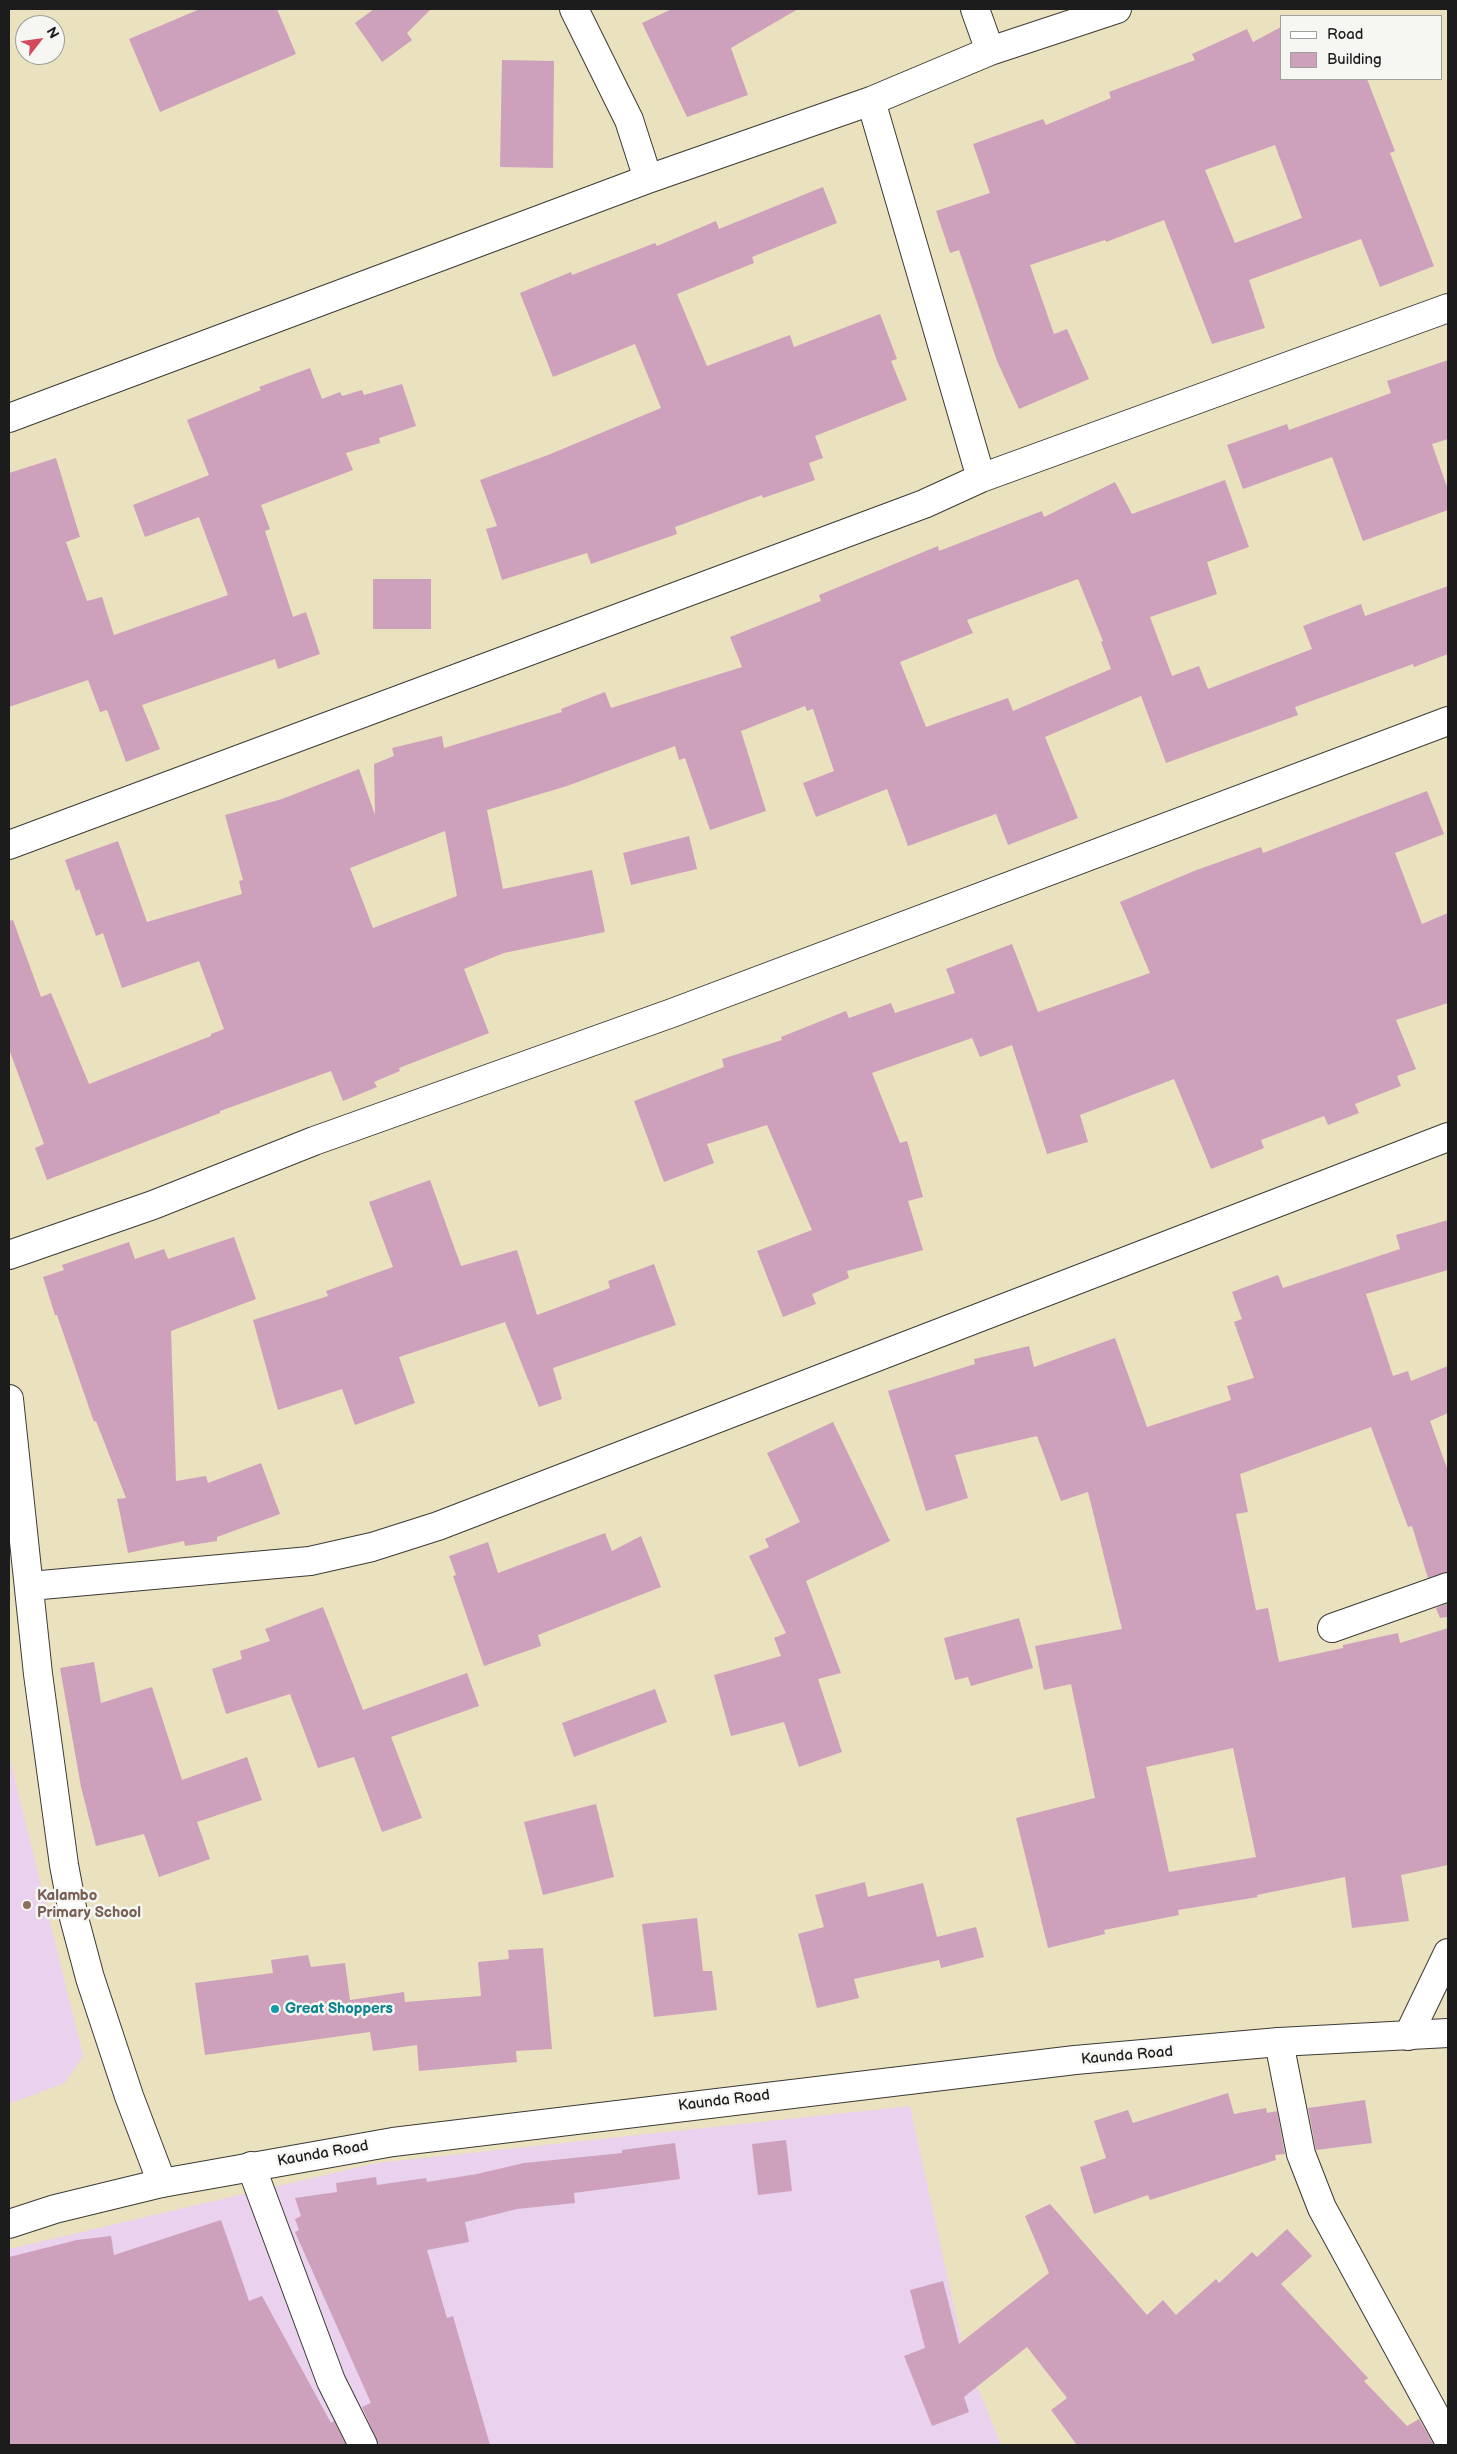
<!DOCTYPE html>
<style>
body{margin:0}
#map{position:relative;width:1457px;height:2454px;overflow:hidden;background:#eae1bf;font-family:"Balsamiq Sans",sans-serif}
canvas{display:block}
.frame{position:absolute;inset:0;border:10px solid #1c1c1c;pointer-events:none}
.legend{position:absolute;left:1280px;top:15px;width:162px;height:65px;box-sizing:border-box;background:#f6f6f2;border:1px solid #9f9f9c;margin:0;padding:6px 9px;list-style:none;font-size:15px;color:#1c1c1c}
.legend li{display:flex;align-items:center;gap:10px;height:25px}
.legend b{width:25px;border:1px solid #9f9f9c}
.north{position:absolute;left:15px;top:15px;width:50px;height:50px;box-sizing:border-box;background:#f6f6f2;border:1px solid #9f9f9c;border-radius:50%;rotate:60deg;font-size:14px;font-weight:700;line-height:20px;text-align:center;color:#1c1c1c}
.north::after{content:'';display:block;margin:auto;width:18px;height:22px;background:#d1495b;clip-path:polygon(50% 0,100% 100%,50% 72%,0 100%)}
</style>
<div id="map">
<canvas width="1457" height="2454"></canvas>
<div class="frame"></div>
<ul class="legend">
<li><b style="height:6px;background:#fff"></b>Road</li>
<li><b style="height:14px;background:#cda1bb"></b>Building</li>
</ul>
<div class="north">N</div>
</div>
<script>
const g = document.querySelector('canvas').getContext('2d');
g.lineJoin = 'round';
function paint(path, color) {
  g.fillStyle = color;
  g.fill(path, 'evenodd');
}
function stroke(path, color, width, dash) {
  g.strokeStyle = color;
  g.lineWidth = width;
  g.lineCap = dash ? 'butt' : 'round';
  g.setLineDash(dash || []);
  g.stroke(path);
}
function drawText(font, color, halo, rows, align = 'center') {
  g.font = font + ' "Balsamiq Sans",sans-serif';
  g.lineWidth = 5;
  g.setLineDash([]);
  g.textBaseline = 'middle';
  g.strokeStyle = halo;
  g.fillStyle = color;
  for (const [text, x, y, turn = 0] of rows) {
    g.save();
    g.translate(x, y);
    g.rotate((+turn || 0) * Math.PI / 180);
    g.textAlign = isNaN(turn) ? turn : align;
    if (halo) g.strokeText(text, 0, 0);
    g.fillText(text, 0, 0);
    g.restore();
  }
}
const built = new Path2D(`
 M9 1755 83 2056 65 2083 9 2104Z
 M910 2106 964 2353 1001 2445H9V2249L376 2163Z`);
const building = new Path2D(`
 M200 9H277L296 54 160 112 129 39Z
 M374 9H431L407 33 412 40 382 62 355 23Z
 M672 9H798L731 48 748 95 687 117 642 23Z
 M1281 27V79H1367L1395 151 1390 153 1434 266 1380 287 1361 239 1249 280 1265 328 1212 344 1164 220 1106 242 1105 240 1030 265 1054 334 1067 329 1089 379 1019 409 997 361 959 250 950 253 936 211 990 193 973 144 1043 119 1046 125 1111 98 1109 92 1195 60 1192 54 1247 29 1253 42ZM1275 145 1302 218 1235 243 1205 170Z
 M502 60 554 61 553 168 500 167Z
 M823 187 837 223 752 257 754 263 677 294 707 366 790 335 794 347 880 314 897 359 891 361 907 400 815 436 823 458 809 463 815 480 763 498 762 495 675 527 677 534 591 564 587 553 502 580 486 529 497 526 480 480 548 455 661 408 635 344 553 377 520 293 571 272 572 275 655 243 657 246 716 221 719 229Z
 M1448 360V439L1432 444 1448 490V510L1363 541 1332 457 1243 489 1227 445 1287 424 1289 430 1391 393 1387 381Z
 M310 368 322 399 340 392 342 396 362 390 364 395 402 384 416 426 379 438 380 443 346 453 353 470 261 505 270 529 265 531 293 617 306 612 320 654 278 669 275 659 142 705 160 749 126 762 107 710 100 712 88 680 9 707V473L56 458 80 537 66 542 87 601 102 597 114 635 228 595 199 517 145 537 133 505 209 475 187 420 261 390 259 387Z
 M1225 480 1249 547 1207 562 1217 594 1150 617 1172 676 1199 666 1208 689 1312 649 1303 626 1361 604 1365 616 1448 586V654L1414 667 1413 664 1295 707 1298 715 1166 763 1141 696 1045 737 1078 818 1008 845 996 814 908 846 887 789 816 817 803 783 834 771 813 709 807 711 805 706 741 731 766 811 710 830 685 758 679 760 675 746 567 786 487 810 503 889 592 870 605 932 504 953 464 969 489 1033 399 1068 400 1071 374 1082 377 1087 343 1101 331 1071 220 1111V1113L47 1180 35 1148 44 1144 9 1049V921L13 920 41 997 51 993 89 1084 211 1036V1034L224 1029 199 961 122 988 103 933 96 936 79 889 76 891 65 860 118 841 147 922 242 894 239 881 243 880 225 815 282 799 359 769 375 815 374 764 394 756 392 748 442 736 444 748 562 712 561 709 605 692 611 708 742 667 730 637 821 601 819 595 938 546 939 551 1042 511 1044 517 1115 482 1132 514ZM1078 579 1103 641 1101 642 1111 669 1013 711 1008 698 926 727 900 662 973 633 967 620ZM445 831 457 896 373 928 350 868Z
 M373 579H431V629H373Z
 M1427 791 1444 834 1395 853 1422 924 1448 913V1003L1396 1020 1416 1069 1397 1076 1401 1086 1355 1104 1359 1113 1328 1125 1324 1116 1261 1140 1264 1148 1211 1169 1174 1079 1080 1115 1088 1142 1047 1154 1012 1045 980 1057 972 1038 872 1073 900 1143 907 1141 923 1197 908 1201 923 1250 847 1271 849 1278 812 1294 816 1304 783 1317 757 1251 812 1230 767 1125 707 1144 714 1163 664 1182 634 1101 724 1067 722 1059 782 1040 781 1037 846 1011 849 1018 891 1003 895 1013 955 993 946 969 1012 944 1038 1012 1150 973 1120 902 1194 871 1261 847 1263 853Z
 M689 836 697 869 631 885 623 853Z
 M430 1180 461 1266 517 1250 537 1315 610 1288 608 1281 654 1264 676 1325 553 1368 562 1399 539 1407 505 1322 399 1357 415 1403 355 1425 342 1389 278 1410 253 1320 328 1296 326 1291 393 1267 369 1202Z
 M1448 1220V1270L1366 1294 1393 1376 1408 1371 1411 1381 1448 1366V1413L1430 1421 1448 1471V1572L1428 1578 1412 1526 1408 1527 1371 1427 1240 1474 1248 1512 1236 1514 1256 1610 1268 1608 1279 1662 1343 1648V1645L1398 1633 1400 1643 1448 1628V1865L1401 1875 1409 1921 1352 1928 1345 1877 1257 1895 1258 1897 1178 1910 1179 1915 1104 1930 1105 1934 1048 1948 1016 1818 1095 1798 1071 1684 1044 1690 1035 1646 1122 1629 1088 1492 1061 1501 1037 1436 955 1455 968 1498 926 1511 888 1391 975 1364 974 1359 1029 1346 1034 1367 1115 1338 1147 1427 1231 1400 1227 1386 1254 1378 1234 1322 1242 1319 1232 1292 1278 1275 1283 1288 1400 1249 1396 1235ZM1233 1748 1256 1857 1169 1872 1146 1767Z
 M234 1237 256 1299 171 1331 176 1481 206 1476 208 1483 261 1463 280 1514 217 1537V1541L185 1546 184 1541 128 1553 117 1499 126 1498 96 1421 94 1422 57 1315H55L43 1277 64 1270 62 1265 129 1242 135 1259 164 1249 168 1259Z
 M833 1422 890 1541 806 1581 841 1673 818 1679 842 1752 799 1767 784 1722 731 1736 714 1675 781 1656 774 1638 786 1633 749 1556 769 1547 765 1539 800 1522 767 1453Z
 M605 1533 612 1551 641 1536 661 1587 538 1635 541 1646 484 1666 453 1576 456 1575 449 1556 488 1542 498 1573Z
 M1448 1603V1617L1440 1618 1436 1608Z
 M323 1607 363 1710 467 1673 479 1706 391 1737 422 1818 382 1832 354 1757 318 1768 290 1694 226 1714 212 1669 242 1659 240 1651 270 1641 265 1629Z
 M1019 1618 1033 1668 971 1686 968 1677 955 1680 944 1638Z
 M94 1662 101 1703 152 1687 182 1780 247 1757 262 1800 197 1822 210 1859 159 1877 144 1834 96 1846 81 1787 60 1668Z
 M655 1689 667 1722 574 1757 562 1723Z
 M596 1804 614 1877 543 1895 524 1822Z
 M865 1882 868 1897 923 1883 937 1937 976 1927 984 1957 941 1968 939 1960 854 1979 859 1998 817 2008 798 1934 824 1927 815 1895Z
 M697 1918 703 1971H712L717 2010 654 2017 642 1924Z
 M543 1948 552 2049 516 2051 517 2062 419 2071 417 2045 373 2051 370 2032 205 2055 195 1983 273 1973 271 1960 308 1955 311 1967 345 1963 350 2000 404 1992 405 2002 481 1996 478 1962 509 1959 508 1950Z
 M1228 2093 1234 2114 1266 2108 1267 2113 1277 2111 1285 2154 1275 2155 1276 2160 1150 2200 1148 2195 1094 2214 1080 2167 1106 2158 1094 2121 1128 2110 1133 2123Z
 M1365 2100 1372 2143 1316 2150 1308 2108Z
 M786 2140 792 2191 758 2195 752 2144Z
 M675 2143 680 2179 574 2193 575 2203 517 2209 465 2222 469 2242 427 2250 447 2318 453 2316 490 2445H379L362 2407 371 2403 295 2232 299 2230 295 2219 301 2216 295 2198 337 2192 336 2183 376 2177 377 2185 426 2178 427 2182 477 2174 524 2163 622 2153V2150Z
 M1050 2204 1147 2315 1163 2300 1176 2315 1216 2279 1219 2283 1252 2252 1257 2257 1287 2229 1312 2256 1281 2284 1368 2378 1364 2381 1407 2426 1419 2419 1434 2445H1077L1051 2410 1067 2398 1027 2347 964 2397 969 2412 932 2426 904 2356 925 2348 910 2290 943 2281 959 2344 1049 2273 1025 2216Z
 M221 2220 249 2301 262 2296 331 2423 334 2421 346 2445H9V2257L77 2240 111 2236 114 2255Z`);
const minor = new Path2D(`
 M574 9 629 120 648 179
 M975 9 990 51
 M871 101 981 478
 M9 418 648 179 871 101 990 51 1117 9
 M9 845 924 504 981 478 1448 308
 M9 1255 153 1205 314 1141 672 1013 1448 721
 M9 1399 38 1674 64 1865 74 1918 90 1978 129 2096 162 2183
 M30 1586 310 1561 372 1547 438 1526 1448 1137
 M1332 1628 1448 1587
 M1408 2036 1448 1953
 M1279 2042 1301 2154 1322 2208 1448 2439
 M251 2166 331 2381 363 2445`);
const tertiary = new Path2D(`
 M9 2224 55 2209 162 2183 393 2142 1075 2060 1279 2042 1448 2033`);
const markers = [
 [27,1905,5,"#8d6e63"],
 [275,2009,5,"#0f9aa8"]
];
const educationNames = [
 ["Kalambo",37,1896],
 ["Primary School",37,1913]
];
const cultureNames = [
 ["Great Shoppers",285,2009]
];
const streetNames = [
 ["Kaunda Road",1127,2056,-5],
 ["Kaunda Road",724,2101,-7],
 ["Kaunda Road",323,2154,-10]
];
paint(built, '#ead1ed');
paint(building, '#cda1bb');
stroke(minor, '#3b3a34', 30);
stroke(tertiary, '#3b3a34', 30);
stroke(minor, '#fff', 28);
stroke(tertiary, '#fff', 28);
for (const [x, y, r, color] of markers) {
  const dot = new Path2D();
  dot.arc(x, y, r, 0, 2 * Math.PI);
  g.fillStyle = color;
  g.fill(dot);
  stroke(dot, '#f6f6f2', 2);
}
drawText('bold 15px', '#785e54', '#f6f6f2', educationNames, 'left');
drawText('bold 15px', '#0d838f', '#f6f6f2', cultureNames, 'left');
drawText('15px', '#1c1c1c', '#f6f6f2', streetNames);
</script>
